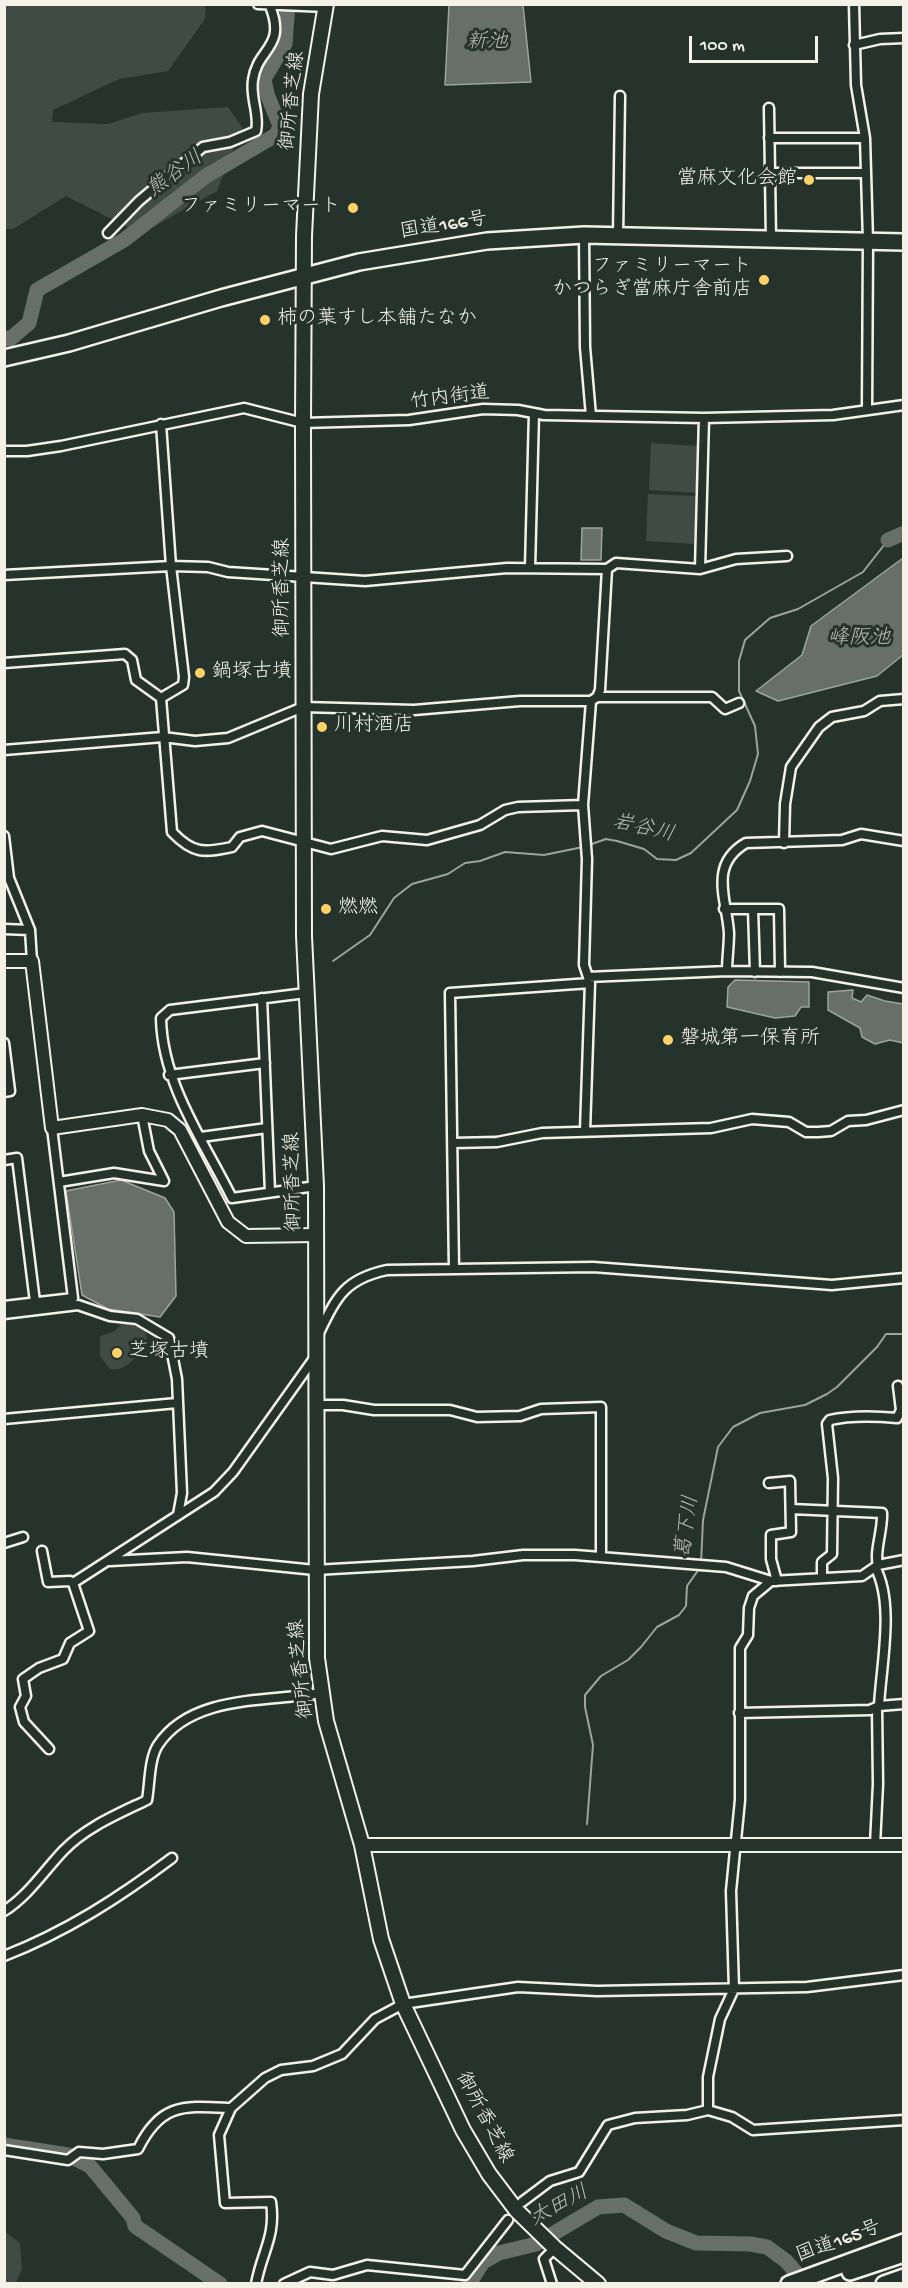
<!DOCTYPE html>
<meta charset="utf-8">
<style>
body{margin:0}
#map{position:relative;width:908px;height:2288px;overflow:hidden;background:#26332d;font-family:"Gochi Hand",sans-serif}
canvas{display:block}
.frame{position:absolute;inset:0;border:6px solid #f4f1e8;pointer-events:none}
.scale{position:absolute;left:689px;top:36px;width:129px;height:27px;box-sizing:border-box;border:3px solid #f4f1e8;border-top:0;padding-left:8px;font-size:18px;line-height:21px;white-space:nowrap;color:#f4f1e8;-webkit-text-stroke:4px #26332d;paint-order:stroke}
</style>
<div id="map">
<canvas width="908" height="2288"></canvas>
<div class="frame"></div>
<div class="scale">100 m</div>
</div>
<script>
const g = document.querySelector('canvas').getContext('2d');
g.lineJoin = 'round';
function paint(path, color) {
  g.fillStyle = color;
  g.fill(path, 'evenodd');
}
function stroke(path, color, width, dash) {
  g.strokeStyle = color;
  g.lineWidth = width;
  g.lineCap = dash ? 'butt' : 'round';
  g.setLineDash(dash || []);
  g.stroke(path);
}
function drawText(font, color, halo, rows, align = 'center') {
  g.font = font + ' "Gochi Hand","Klee One",sans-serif';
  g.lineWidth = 6;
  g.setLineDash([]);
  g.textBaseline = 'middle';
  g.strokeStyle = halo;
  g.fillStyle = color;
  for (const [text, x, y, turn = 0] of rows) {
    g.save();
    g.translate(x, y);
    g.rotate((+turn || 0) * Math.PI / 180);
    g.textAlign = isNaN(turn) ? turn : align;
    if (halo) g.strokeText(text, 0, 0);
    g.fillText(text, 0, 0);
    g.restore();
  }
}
const green = new Path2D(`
 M4 5H206L205 19 168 71 119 79 53 110 52 122 108 124 142 113 228 107 242 127 217 191 141 234 66 196 13 229H5Z
 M651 443 699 446 697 493 649 490Z
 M648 494 697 496 694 544 646 541Z
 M124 1321H133L145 1329 147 1340C140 1353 126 1373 110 1369L100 1356V1336L115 1331Z
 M4 2231 20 2243 22 2269 16 2283H5Z`);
const water = new Path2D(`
 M449 5H523L531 82 445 85Z
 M582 528H602L601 560H581Z
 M903 558V655L877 676 778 701 756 691 802 655 811 626Z
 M735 980 809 982V1007H801L795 1016 775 1018 727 1007 728 987Z
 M853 990 852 998 861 1002 867 995 885 1001 903 1004V1043L890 1040 875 1044 862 1037 860 1028 828 1010V992Z
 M121 1180 165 1198 174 1212 176 1296 160 1317 108 1309 82 1295 66 1191Z`);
const stream = new Path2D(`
 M589 845 606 839 617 841 644 849 657 859 676 860 691 853 737 810 750 781 758 754 755 726 739 691V661L745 640 770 618 798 609 863 572 888 540
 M333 961 370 935 394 898 412 884 448 874 465 863 480 861 505 852 544 855 583 847
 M701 1564 703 1520 718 1447 733 1427 760 1413 805 1405 827 1394 837 1387 877 1347 886 1334H904
 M587 1824 593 1745 585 1707V1695L601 1676 628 1660 641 1647 657 1627 679 1615 686 1606 687 1586 699 1569`);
const river = new Path2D(`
 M4 338 10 339 29 323 37 290 124 240 206 176 276 135 280 126 267 94 264 79 285 44 288 4
 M888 540 904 533
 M4 2145 68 2155 90 2166 133 2218 135 2226 220 2284
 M469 2284 483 2262 499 2253 536 2244 598 2207 624 2205 666 2231 696 2243 750 2244 767 2247 786 2261 806 2284`);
const street = new Path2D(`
 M258 4 326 7
 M854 4 856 85 865 138 868 241 867 410
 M854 45 880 39 904 38
 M769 108 771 240
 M769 138H865
 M770 173H865
 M108 233 139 201 203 147 230 142 256 131C260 114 250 98 253 80 257 48 287 48 270 6
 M584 235 585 347 591 416
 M618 236 620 96
 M4 451H27L61 446 244 408 303 423 409 420 483 409 518 410 544 415 704 418 833 415 904 405
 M530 568 534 413
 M700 569 704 418
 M4 575 171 566 208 567 228 572 365 581 507 568 607 569 616 563 700 569 736 559 787 556
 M4 663 125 654 132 660 136 680 161 698 172 832C193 854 204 853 232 847L240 837 262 831 331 849 382 836 427 840 480 825 505 810 518 807 583 805
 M597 697H712L725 709 739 703
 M161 698 183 685 184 677 171 566 161 424
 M4 750 163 737 195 741 228 738 303 707 414 710 520 701H591
 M4 836 9 878 30 930 32 961
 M784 843 785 804 791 767 819 727 832 717 864 711 880 701 904 699
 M724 909H779L780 972
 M753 909 755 972
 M4 929 30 930
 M727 971C727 959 729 946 729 933 727 900 708 865 746 843L842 840 861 834 904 841
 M588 977 727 971 812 972 904 988
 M306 993 170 1010 161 1018C162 1083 204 1142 232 1198L316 1186
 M262 998 270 1192
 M4 1043 10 1091 4 1092
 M169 1075 265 1063
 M585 1131 590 983 584 965 587 859 583 805 591 701 597 697 600 690 607 569
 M201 1137 267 1128
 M453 1143 497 1142 542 1133 711 1128 752 1119 789 1122 806 1132H818L831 1131 848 1121 866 1120 904 1110
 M4 1160 17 1158 35 1302
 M59 1182 114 1173 164 1181 149 1151 142 1115
 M454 1269 450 993 590 983
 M4 1306 73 1298 52 1128
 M4 1314 78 1305 110 1316 137 1319 169 1338 177 1379 182 1493 178 1515
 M319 1333C337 1296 345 1279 387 1270L593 1267 832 1285 904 1278
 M317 1405H343L374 1410H450L477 1417 520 1416 541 1409 601 1407V1557
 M4 1419 177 1403
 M769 1483 790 1481 791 1532 771 1535V1559L777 1581
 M791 1509 882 1513C883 1530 874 1552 878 1565
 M4 1543 23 1537
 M42 1551 48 1582 70 1581 73 1583
 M110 1561 187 1557 315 1570 473 1561 523 1555H575L726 1567 771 1581 862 1576 878 1565 904 1560
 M822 1578V1562L832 1554 833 1478 827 1424 830 1420C852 1415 875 1416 897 1418L901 1410 898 1386
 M879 1706 904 1704
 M739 1713 870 1710 879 1706C881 1666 895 1603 875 1567
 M49 1749 24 1722 20 1707 26 1696 23 1679 39 1668 63 1659 70 1643 89 1631 73 1583 214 1492 233 1472 315 1357
 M875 1845 878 1784 877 1707
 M4 1911C28 1896 44 1871 63 1851 86 1827 118 1814 147 1800 150 1783 149 1759 158 1745 192 1694 268 1702 321 1693
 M4 1956C66 1932 120 1897 172 1858
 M708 2110V2077L720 2019 734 1989 731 1891 740 1800V1648L748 1635 749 1608 753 1596 771 1581
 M4 2150 68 2160 79 2152 103 2154 138 2149C161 2102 185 2106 231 2108
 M522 2202 550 2181 579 2172 608 2125 635 2118 687 2115 708 2110 732 2117 753 2130 904 2120
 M256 2284C262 2251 276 2237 271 2202L225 2203 219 2135 231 2108 265 2078 281 2070 313 2066 342 2054 375 2019 403 2004 518 1987 597 1991 807 1987 904 1975
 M284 2284 310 2272 333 2275 367 2265 465 2275 508 2220
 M552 2284 544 2259 555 2248`);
const secondary = new Path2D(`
 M4 961H32L52 1128 142 1115 168 1120 180 1130 228 1222 246 1236 316 1235
 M362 1845H904`);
const primary = new Path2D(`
 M326 4 311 94 304 236 303 423 304 936 316 1186 317 1658 326 1721 362 1845 381 1939 403 2004 463 2130 489 2174 517 2211 555 2248 598 2284`);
const highway = new Path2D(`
 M4 358 69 343 221 298 359 262 487 241 584 235 904 242
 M850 2272 904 2254
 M789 2284 904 2242
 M884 2284 904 2277`);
const markers = [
 [809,180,6,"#ffd166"],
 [353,208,6,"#ffd166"],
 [764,280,6,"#ffd166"],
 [265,320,6,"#ffd166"],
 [200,673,6,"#ffd166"],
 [322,727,6,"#ffd166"],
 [326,909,6,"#ffd166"],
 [668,1040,6,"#ffd166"],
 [117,1353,6,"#ffd166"]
];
const streetNames = [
 ["御所香芝線",294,101,-84],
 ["国道166号",444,227,-9],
 ["竹内街道",450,399,-7],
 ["御所香芝線",284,588,-90],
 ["御所香芝線",295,1182,-91],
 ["御所香芝線",303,1669,-96],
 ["御所香芝線",483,2118,62],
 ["国道165号",839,2243,-20]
];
const poiNames = [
 ["當麻文化会館",797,180,"right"],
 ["ファミリーマート",341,208,"right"],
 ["ファミリーマート",752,268,"right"],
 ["かつらぎ當麻庁舎前店",752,291,"right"],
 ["柿の葉すし本舗たなか",277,320],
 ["鍋塚古墳",212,673],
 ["川村酒店",334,727],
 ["燃燃",338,909],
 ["磐城第一保育所",680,1040],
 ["芝塚古墳",129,1353]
];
const waterNames = [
 ["新池",487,44],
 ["熊谷川",176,175,-36],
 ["峰阪池",859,640],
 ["岩谷川",643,830,13],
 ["葛下川",689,1527,-82],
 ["太田川",560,2207,-28]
];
paint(green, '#414b45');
paint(water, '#676f68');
stroke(water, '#9fa39b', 1.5);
stroke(stream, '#9fa39b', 2);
stroke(river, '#676f68', 15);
stroke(street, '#f4f1e8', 13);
stroke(secondary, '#f4f1e8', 16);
stroke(primary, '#f4f1e8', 18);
stroke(highway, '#f4f1e8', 20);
stroke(street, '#26332d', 8);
stroke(secondary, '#26332d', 12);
stroke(primary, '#26332d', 14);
stroke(highway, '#26332d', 15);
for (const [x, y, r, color] of markers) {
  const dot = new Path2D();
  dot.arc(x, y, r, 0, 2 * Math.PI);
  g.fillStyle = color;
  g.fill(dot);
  stroke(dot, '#26332d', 2);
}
drawText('20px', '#f4f1e8', '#26332d', streetNames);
drawText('20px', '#f4f1e8', '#26332d', poiNames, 'left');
drawText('italic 21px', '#bcbdb5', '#26332d', waterNames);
</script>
